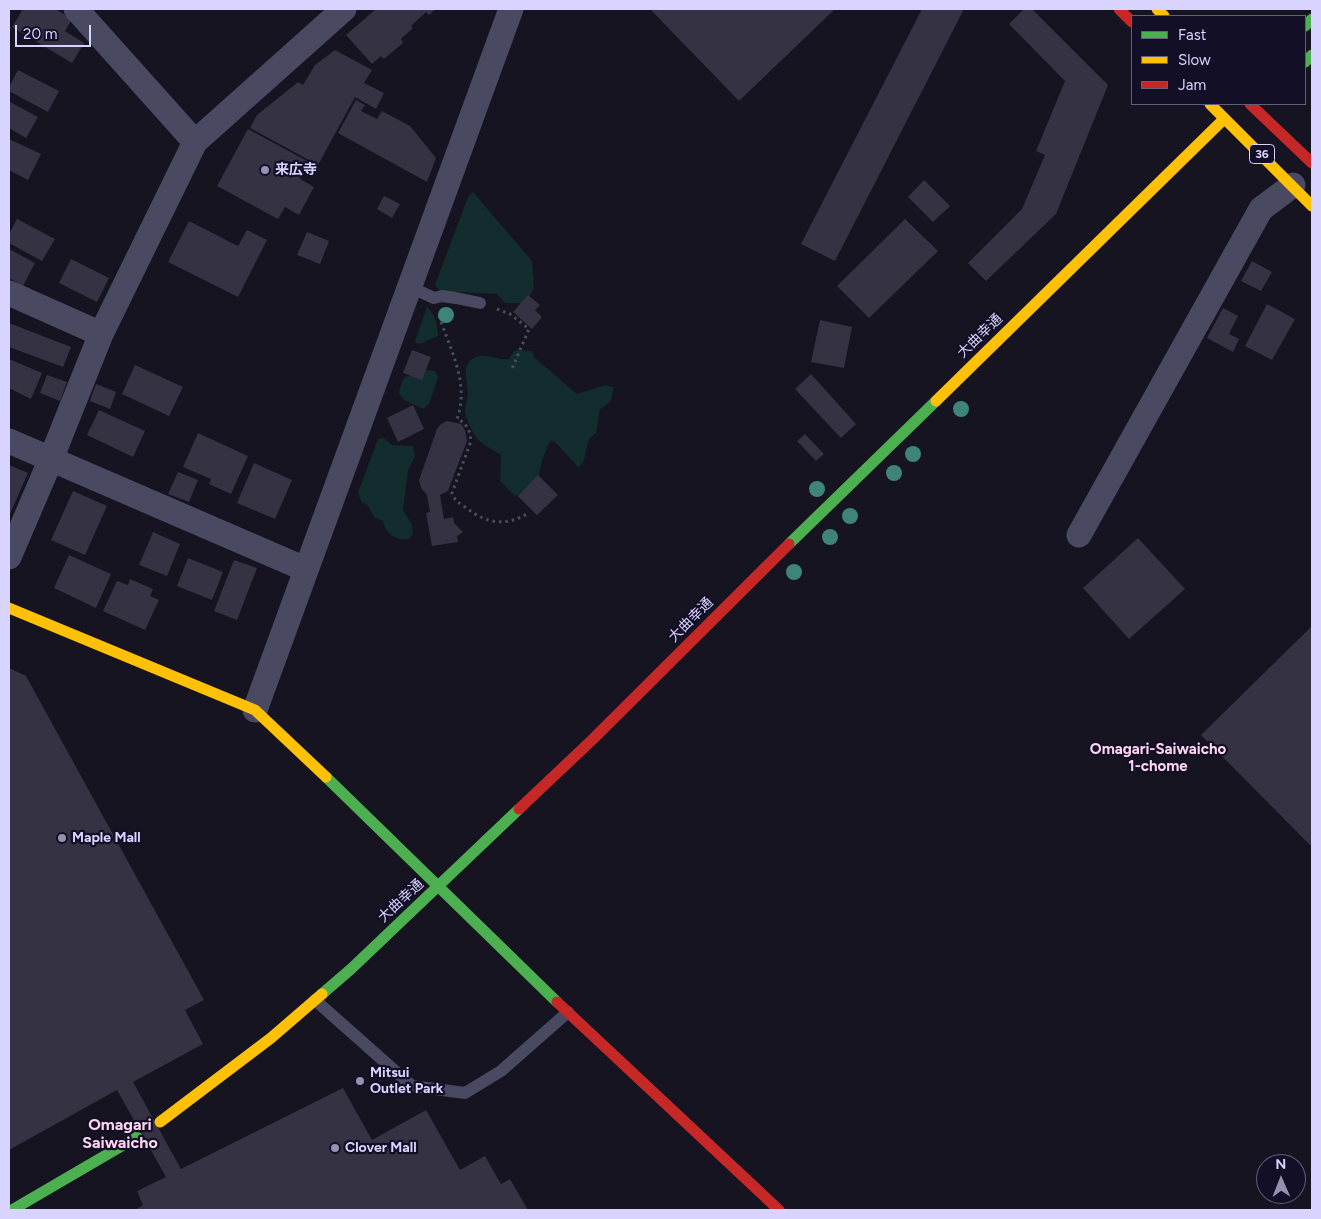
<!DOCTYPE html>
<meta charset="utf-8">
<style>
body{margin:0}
#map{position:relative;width:1321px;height:1219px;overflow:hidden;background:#161421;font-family:Figtree,sans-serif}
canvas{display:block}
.frame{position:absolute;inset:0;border:10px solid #d9d4ff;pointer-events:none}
.legend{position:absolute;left:1131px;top:15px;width:175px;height:90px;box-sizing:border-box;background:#130f26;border:1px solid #625e7d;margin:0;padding:6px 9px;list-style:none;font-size:15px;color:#d9d4ff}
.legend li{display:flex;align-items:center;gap:10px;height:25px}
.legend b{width:25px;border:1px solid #625e7d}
.north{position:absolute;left:1256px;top:1154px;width:50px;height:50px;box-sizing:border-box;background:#130f26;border:1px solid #625e7d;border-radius:50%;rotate:359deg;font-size:14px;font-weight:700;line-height:20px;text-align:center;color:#d9d4ff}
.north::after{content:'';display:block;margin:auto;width:18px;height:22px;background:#9591b1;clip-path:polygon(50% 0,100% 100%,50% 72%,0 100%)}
.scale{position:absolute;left:15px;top:25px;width:76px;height:22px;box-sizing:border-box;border:2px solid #d9d4ff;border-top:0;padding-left:6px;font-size:15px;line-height:18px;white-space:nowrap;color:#d9d4ff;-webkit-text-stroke:4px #130f26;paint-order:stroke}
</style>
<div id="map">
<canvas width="1321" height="1219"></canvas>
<div class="frame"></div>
<ul class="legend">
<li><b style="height:6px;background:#4caf50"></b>Fast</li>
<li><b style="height:6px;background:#ffc107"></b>Slow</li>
<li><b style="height:6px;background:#c62828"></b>Jam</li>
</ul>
<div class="north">N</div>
<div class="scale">20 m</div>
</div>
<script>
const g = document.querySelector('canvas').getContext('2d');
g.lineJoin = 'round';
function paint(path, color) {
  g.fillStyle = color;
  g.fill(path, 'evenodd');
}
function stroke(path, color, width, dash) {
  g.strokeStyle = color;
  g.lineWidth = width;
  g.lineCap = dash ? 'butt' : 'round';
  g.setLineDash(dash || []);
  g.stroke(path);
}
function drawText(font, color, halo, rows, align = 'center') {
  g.font = font + ' Figtree,"Noto Sans JP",sans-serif';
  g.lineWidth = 4.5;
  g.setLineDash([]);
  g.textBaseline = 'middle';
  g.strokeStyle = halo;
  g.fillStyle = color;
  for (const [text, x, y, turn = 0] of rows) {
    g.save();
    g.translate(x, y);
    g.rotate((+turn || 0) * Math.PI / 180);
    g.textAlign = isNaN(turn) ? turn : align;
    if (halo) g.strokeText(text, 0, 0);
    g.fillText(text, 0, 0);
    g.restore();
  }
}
const green = new Path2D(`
 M473 192 532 261 534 288 526 303H505L497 294 440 291 435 285 468 197Z
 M427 307C435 314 438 326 438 336L420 344 416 343 415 341Z
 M515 350 532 351 535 358 577 394 606 385 613 387C613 399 610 404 600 409L596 433 589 439 583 463 578 467 555 442 550 441C542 456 539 472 537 489L515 496 500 481 501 455C493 450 481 444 476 437 472 432 466 418 465 412 465 405 468 399 468 392 468 382 461 367 472 359 484 351 496 361 509 359Z
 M421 369 435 371 438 377 429 404 423 409 404 400 399 393C405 367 407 383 421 369Z
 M383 438 392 445 413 446 415 456 408 470 403 510 412 525 413 533 409 539C397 541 385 534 383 521L374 517 367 504 362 503 358 493 378 439Z`);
const building = new Path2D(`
 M23 9H55L72 19 65 31 84 43 72 63 12 27Z
 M376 9H436L429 15 426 12 411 26 413 28 401 39 403 43 384 59 381 56 372 64 346 35Z
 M650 9H835L739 101Z
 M922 9H964L835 261 801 244Z
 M1024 9H1032L1108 85 1056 214 986 281 968 263 1022 209 1045 155 1036 151 1065 81 1009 24Z
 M335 50 372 70 364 83 384 93 376 109 355 97 318 165 250 128 257 115 298 82 303 85 315 65Z
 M18 70 59 91 48 112 9 91V87Z
 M356 100 365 105 361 111 377 119 382 111 410 126 436 158 427 182 338 133Z
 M10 102 38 117 26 138 9 128Z
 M248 129 309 162 300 179 314 187 299 215 285 207 278 219 217 186Z
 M9 139 41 154 28 180 9 170Z
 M924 180 950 206 933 222 908 197Z
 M384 196 400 204 392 218 377 209Z
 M17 219 55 239 42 261 9 243V234Z
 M905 219 938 251 869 318 837 286Z
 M189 221 238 246 247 230 267 240 238 297 168 262Z
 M307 232 329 241 320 264 297 255Z
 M9 249 35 263 23 286 9 278Z
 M71 259 109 278 97 302 59 283Z
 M1252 261 1272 272 1261 291 1241 281Z
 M528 295 540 305 535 310 542 317 532 329 513 312Z
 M1267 304 1295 319 1272 360 1245 346Z
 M1223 308 1238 316 1229 334 1239 339 1233 352 1207 338Z
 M820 320 852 327 844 368 811 362Z
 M9 323 71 347 63 367 9 347Z
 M412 350 431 357 422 380 403 373Z
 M9 359 42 373 31 399 9 388Z
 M135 365 183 387 169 416 122 394Z
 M811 374 856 424 841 438 795 389Z
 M47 375 67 382 60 401 40 393Z
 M96 384 116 392 110 409 90 401Z
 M413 405 424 429 398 442 387 418Z
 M99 410 145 431 133 457 87 435Z
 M447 421 461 424 465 430 467 441 448 491 440 495 444 519 453 517 454 523 463 532 457 536 458 542 432 546 426 513 430 512 427 495 421 488 419 480 437 429 441 424Z
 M198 433 248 456 231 494 209 484 211 479 183 467Z
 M805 434 824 454 816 461 797 441Z
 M254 463 292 480 275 519 237 503Z
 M9 465 28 473 9 516Z
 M178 472 198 480 189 502 168 494Z
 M538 475 558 495 537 515 518 496Z
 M73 491 107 506 85 555 51 540Z
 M153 532 180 544 167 576 139 565Z
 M1138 538 1185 589 1129 639 1083 588Z
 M69 555 111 574 96 608 54 588Z
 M188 558 223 572 212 600 177 586Z
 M234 560 257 568 237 620 214 611Z
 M130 579 153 589 150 596 159 600 145 630 103 611 117 581 128 585Z
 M1312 626V847L1201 735Z
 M9 668 26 676 204 1000 185 1010 203 1044 133 1082 181 1169 343 1088 372 1140 426 1110 460 1170 485 1156 501 1184 510 1179 528 1210H135L143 1205 137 1191 166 1177 117 1090 9 1150Z`);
const path = new Path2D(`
 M497 309 510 314 529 329 511 371
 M439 316C450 349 470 384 457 419 467 423 470 431 471 441L452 493C454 500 459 503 465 507 487 524 505 527 529 513`);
const lane = new Path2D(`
 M410 287 434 298 442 296 456 298 480 303
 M315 1000 412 1086 465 1093 501 1071 568 1012`);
const street = new Path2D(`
 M76 9 195 142
 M9 293 101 334
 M9 441 305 569
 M1079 535 1261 209 1293 185
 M9 557 51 459 101 334 195 142 344 9
 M255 710 511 9`);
const fast = new Path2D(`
 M1305 26 1312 19
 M1305 62 1312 55
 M789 544 936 401
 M326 777 557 1002
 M322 994 351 969 519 809
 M12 1210 137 1137`);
const slow = new Path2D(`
 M1157 9 1164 16
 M1210 104 1312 206
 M936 401 1224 119
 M9 608 255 710 326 777
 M160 1122 271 1038 322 994`);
const jam = new Path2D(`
 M1119 9 1132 22
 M1250 104 1312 163
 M519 809 592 740 789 544
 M557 1002 779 1210`);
const trees = [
 [446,315],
 [961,409],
 [913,454],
 [894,473],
 [817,489],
 [850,516],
 [830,537],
 [794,572]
];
const markers = [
 [265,170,5,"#9591b1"],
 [62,838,5,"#9591b1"],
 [360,1081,5,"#9591b1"],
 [335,1148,5,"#9591b1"]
];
const shields = [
 [1262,154,25]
];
const shieldNames = [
 ["36",1262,154]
];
const poiNames = [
 ["来広寺",275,170],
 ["Maple Mall",72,838],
 ["Mitsui",370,1073],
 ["Outlet Park",370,1089],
 ["Clover Mall",345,1148]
];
const streetNames = [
 ["大曲幸通",980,336,-44],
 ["大曲幸通",691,620,-45],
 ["大曲幸通",401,901,-43]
];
const neighbourhoodNames = [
 ["Omagari-Saiwaicho",1158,750],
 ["1-chome",1158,767]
];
const quarterNames = [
 ["Omagari",120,1125],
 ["Saiwaicho",120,1143]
];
paint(green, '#132c2d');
paint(building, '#343243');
stroke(path, '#44505f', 3, [2.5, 4]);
stroke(lane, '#4a4962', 12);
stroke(street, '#4a4962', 25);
stroke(fast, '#4caf50', 11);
stroke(slow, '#ffc107', 11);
stroke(jam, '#c62828', 11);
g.fillStyle = '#3e8478';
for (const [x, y] of trees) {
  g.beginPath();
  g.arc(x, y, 8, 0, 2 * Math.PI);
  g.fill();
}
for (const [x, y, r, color] of markers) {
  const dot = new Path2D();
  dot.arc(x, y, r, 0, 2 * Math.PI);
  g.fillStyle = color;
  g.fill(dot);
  stroke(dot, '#130f26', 2);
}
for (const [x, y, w] of shields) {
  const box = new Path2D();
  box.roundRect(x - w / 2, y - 9.5, w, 19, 4);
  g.fillStyle = '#130f26';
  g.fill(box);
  stroke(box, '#d9d4ff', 1);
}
drawText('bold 12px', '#d9d4ff', null, shieldNames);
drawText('bold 14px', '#d9d4ff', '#130f26', poiNames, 'left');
drawText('14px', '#d9d4ff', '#130f26', streetNames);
drawText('bold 15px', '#ffd6f0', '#130f26', neighbourhoodNames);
drawText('bold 16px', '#ffd6f0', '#130f26', quarterNames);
</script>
